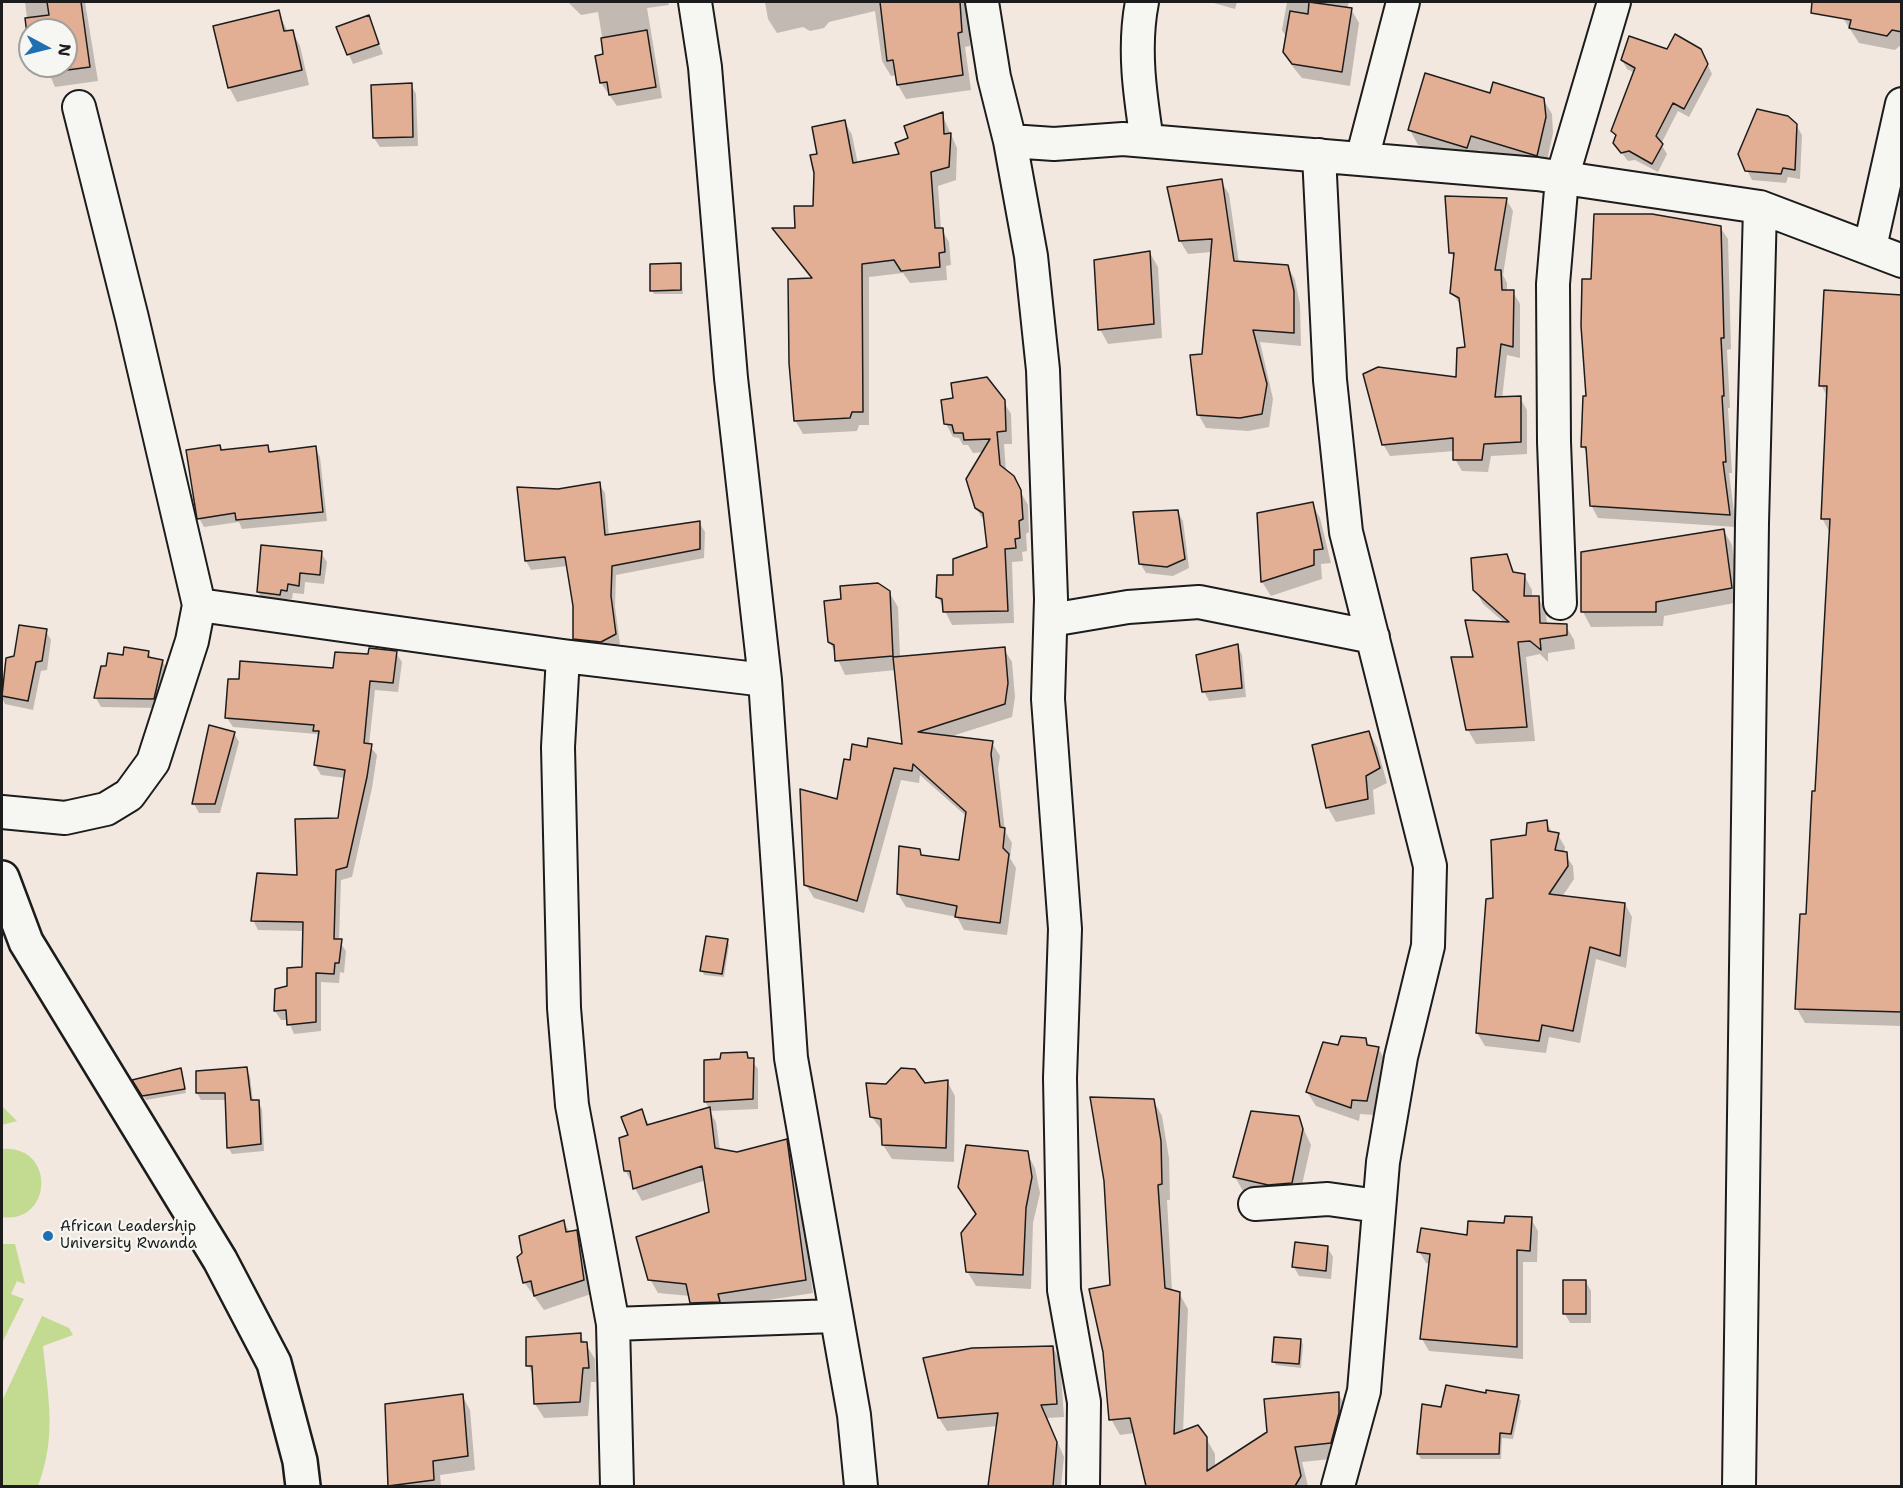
<!DOCTYPE html>
<style>
body{margin:0}
#map{position:relative;width:1903px;height:1488px;overflow:hidden;background:#f2e8df;font-family:"Shantell Sans",sans-serif}
canvas{display:block}
.frame{position:absolute;inset:0;border:3px solid #1c1c1c;pointer-events:none}
.north{position:absolute;left:18px;top:18px;width:60px;height:60px;box-sizing:border-box;background:#f6f6f2;border:2px solid #9f9f9c;border-radius:50%;rotate:97deg;font-size:16px;font-weight:700;line-height:24px;text-align:center;color:#1c1c1c}
.north::after{content:'';display:block;margin:auto;width:21px;height:27px;background:#1f6fb2;clip-path:polygon(50% 0,100% 100%,50% 72%,0 100%)}
</style>
<div id="map">
<canvas width="1903" height="1488"></canvas>
<div class="frame"></div>
<div class="north">N</div>
</div>
<script>
const g = document.querySelector('canvas').getContext('2d');
g.lineJoin = 'round';
function paint(path, color) {
  g.fillStyle = color;
  g.fill(path, 'evenodd');
}
function stroke(path, color, width, dash) {
  g.strokeStyle = color;
  g.lineWidth = width;
  g.lineCap = dash ? 'butt' : 'round';
  g.setLineDash(dash || []);
  g.stroke(path);
}
function drawText(font, color, halo, rows, align = 'center') {
  g.font = font + ' "Shantell Sans",sans-serif';
  g.lineWidth = 4.5;
  g.setLineDash([]);
  g.textBaseline = 'middle';
  g.strokeStyle = halo;
  g.fillStyle = color;
  for (const [text, x, y, turn = 0] of rows) {
    g.save();
    g.translate(x, y);
    g.rotate((+turn || 0) * Math.PI / 180);
    g.textAlign = isNaN(turn) ? turn : align;
    if (halo) g.strokeText(text, 0, 0);
    g.fillText(text, 0, 0);
    g.restore();
  }
}
const green = new Path2D(`
 M2 1106 17 1121 2 1125Z
 M2 1149C57 1145 52 1225 2 1217Z
 M2 1244H15L25 1284 17 1281 11 1294 24 1299 2 1343Z
 M42 1316 69 1328 73 1335 43 1346C48 1398 57 1436 38 1486H2V1401Z`);
const shadow = new Path2D(`
 M25 2H85L98 81 55 87 46 66H66V30H30V44Z
 M568 2H668L669 5 647 8 662 98 617 106 601 83 605 55 598 12 581 15Z
 M765 2H968L970 46 965 47 971 90 906 99 898 85 897 75 891 76 882 61 875 11 829 22 824 28 810 31 803 27 777 33 768 19Z
 M1210 2H1237L1235 9Z
 M1287 2H1349L1347 8 1351 9 1359 23 1350 86 1302 78 1293 67 1284 52 1287 38 1282 30Z
 M1846 2H1902V44L1895 50 1859 43 1843 18Z
 M278 12 288 32 292 31 300 46 309 85 237 102 229 87Z
 M368 16 383 54 353 64 338 28Z
 M1668 51 1705 59 1712 74 1689 117 1678 111 1661 144 1667 154 1658 172 1635 160 1628 161 1614 143 1617 138 1613 131 1635 73 1627 69 1622 60Z
 M411 85 416 94 418 146 380 147 374 138Z
 M1491 95 1543 99 1552 114 1553 133 1545 170 1479 150 1475 162 1418 145 1410 130Z
 M942 114 957 148 956 180 938 186 941 229 949 242 951 265 946 266 947 280 910 283 903 273 869 277V425H859L857 431 803 434 795 420 812 280 774 230 796 229 815 207 819 155 845 122 852 135 858 164 901 156 909 139Z
 M1796 125 1802 135 1800 179 1788 177 1786 183 1752 180 1747 170Z
 M1221 181 1229 194 1239 263 1288 267 1295 280 1300 305 1301 346 1260 342 1273 399 1269 427 1248 431 1206 428 1198 414 1212 252 1188 254 1180 241Z
 M1506 199 1513 211 1503 275 1507 283V292H1513L1520 304V358L1507 355 1502 399 1520 398 1527 410V454L1491 456 1488 472 1462 471 1455 459V451L1390 456 1383 444 1458 379 1466 348 1462 307 1452 293 1455 260 1451 253Z
 M1720 227 1728 239 1731 349 1727 350 1730 408H1728L1732 473H1729L1736 527 1598 518 1591 505 1588 456 1583 446 1593 281Z
 M1150 253 1158 267 1162 338 1108 344 1100 329Z
 M680 265 683 294H654L652 290Z
 M1902 313V1026L1805 1023 1797 1009 1817 792 1830 533 1822 518 1828 398 1821 385Z
 M1003 401 1011 414 1012 444H1004L1006 472 1012 477 1028 505 1029 532 1026 534 1027 551 1022 552 1023 561 1012 562 1014 623 952 625 938 597 955 576 988 548 984 521 976 508 984 452 973 453 968 445H963L959 438 953 437 946 424Z
 M267 446 271 453 315 448 320 457 327 521 242 529 239 522 204 527 199 518 219 447 222 452Z
 M599 484 605 493 609 536 699 522 705 532 704 558 616 575 615 607 620 644 607 651 580 648 575 639 574 606 568 566 531 570 526 561 519 488 558 491Z
 M1312 504 1320 518 1331 563 1321 564 1322 579 1271 596 1262 582 1258 514Z
 M1177 511 1183 521 1189 568 1173 576 1146 573 1140 563Z
 M1724 531 1732 545 1740 602 1664 616 1663 626 1591 627 1583 612V554Z
 M321 553 327 562 324 584 305 582 304 594 293 593 292 599H285V604L264 601 258 592Z
 M1506 556 1515 574 1524 575 1532 590V597H1538L1546 612 1547 625 1566 626 1574 640 1575 649 1548 653V662L1540 654 1526 657 1535 741 1476 744 1468 730 1474 658 1505 623 1483 604 1475 589Z
 M889 592 898 607 900 658 1004 649 1012 662 1015 697 1012 717 949 737 992 743 1000 756 998 769 1005 831 1012 843 1010 858 1016 868 1007 935 964 930 957 917 906 907 898 894 919 851 923 857 960 862 967 817 920 775 919 783 901 780 864 913 814 898 806 885 851 762 868 749 904 746 896 670 845 675 830 642Z
 M46 631 51 640 47 670 41 671 33 710 5 704 2 698V687L7 659 15 657Z
 M1237 645 1242 655 1246 697 1209 701 1204 691Z
 M148 652 152 659 162 661 168 670 159 708 101 707 96 698 107 668 124 656Z
 M396 653 402 662 398 692 375 690 369 745 377 755 372 788 352 877 341 880 339 941 346 951 344 973 340 972 339 983 321 982V1031L294 1034 288 1020H281L275 1011 276 990 288 987 303 969 304 931 258 930 253 920 298 877 339 819 346 778 321 775 315 765 319 738 317 734 233 727 227 718 369 656Z
 M210 727 234 733 239 742 220 813H199L194 804Z
 M1369 732 1377 747 1387 783 1373 790 1375 814 1336 822 1328 808 1314 746Z
 M1546 822 1553 834 1558 835 1565 847 1564 853 1573 866 1574 879 1562 897 1625 904 1632 917 1626 968 1596 959 1580 1043 1549 1037 1546 1053 1485 1046 1477 1033 1494 900 1528 837Z
 M727 941 729 945 724 977 704 975 702 970Z
 M1365 1039 1370 1047 1378 1048 1387 1063 1374 1115 1360 1114 1359 1121 1316 1106 1307 1092Z
 M746 1053 758 1069V1109L710 1111 716 1122 720 1150 737 1153 786 1141 794 1153 813 1293 724 1307 699 1316 690 1296 658 1293 650 1279 711 1213 706 1180 642 1201 625 1170 630 1136 641 1111 650 1126 709 1109 705 1101 722 1060Z
 M246 1069 250 1076 253 1102H258L262 1109 264 1151 232 1154 228 1147 227 1100H201L197 1093Z
 M180 1070 186 1093 146 1100 134 1081Z
 M947 1081 955 1096 954 1162 892 1159 883 1145V1132L872 1117 925 1085Z
 M1153 1100 1162 1116 1169 1158 1170 1200H1167L1172 1291 1179 1293 1188 1309 1183 1432 1206 1438 1215 1454V1468L1338 1393 1347 1409 1340 1458 1302 1462 1308 1486H1148L1135 1433 1120 1435 1111 1419V1286Z
 M1298 1117 1311 1145 1299 1198 1277 1199 1243 1191 1235 1177Z
 M1027 1153 1035 1168 1040 1193 1033 1223 1031 1289 976 1286 967 1271 977 1215Z
 M1531 1219 1538 1231 1537 1262H1523V1359L1429 1351 1422 1339 1430 1264 1426 1263 1419 1251Z
 M564 1222 570 1233 576 1232 585 1246 591 1294 544 1310 524 1282Z
 M1327 1247 1333 1257 1331 1279 1299 1276 1294 1267Z
 M1586 1282 1591 1291V1323H1570L1565 1314Z
 M580 1335 595 1359 596 1382H591L588 1416 544 1418 535 1404 534 1377 528 1365Z
 M1301 1340 1303 1345 1301 1368 1276 1365 1273 1361Z
 M1053 1347 1060 1361 1064 1417 1047 1418 1064 1457 1061 1486H994L997 1426 947 1431 939 1418Z
 M1487 1394 1518 1396 1521 1401 1513 1439 1502 1438 1501 1459H1421L1418 1454 1442 1409Z
 M462 1395 470 1410 475 1470 440 1475 441 1486H390Z`);
const building = new Path2D(`
 M47 2H81L90 67 45 73 44 66H66V30H30L29 51 25 18 49 15Z
 M880 2H960L962 32 958 33 963 75 897 85 893 60 887 61Z
 M1309 2 1352 8 1342 72 1292 64 1283 52 1290 11 1308 14Z
 M1812 2H1902V32L1892 30 1887 36 1849 28 1851 20 1811 13Z
 M279 10 284 31 293 30 302 70 228 88 213 26Z
 M369 15 379 44 347 55 336 27Z
 M647 30 656 87 609 95 607 82 600 83 595 56 603 54 601 38Z
 M1675 34 1701 49 1708 64 1684 109 1673 103 1656 136 1663 144 1652 164 1629 151 1621 153 1613 143 1616 135 1611 131 1635 68 1621 60 1629 36 1667 49Z
 M1425 73 1490 93 1493 82 1544 98 1546 117 1537 156 1471 136 1467 148 1408 130Z
 M412 83 413 137 373 138 371 85Z
 M1757 109 1788 116 1797 124 1795 170 1783 168 1781 174 1745 171 1738 154Z
 M943 112 944 134 951 133 949 167 931 172 935 228H943L945 252 939 253 940 267 901 271 894 260 862 264 863 412H852L850 418 794 421 789 363 788 279 812 278 772 228H795L794 206H813L814 173 810 155 817 154 812 127 845 120 853 163 899 154 895 143 908 138 904 126Z
 M1222 179 1234 261 1288 265 1294 291V333L1253 330 1267 384 1262 414 1240 418 1197 415 1190 355 1202 354 1212 239 1179 241 1167 187Z
 M1445 196 1507 198 1495 270H1501L1502 290H1514L1513 347 1501 344 1495 397 1521 396V442L1484 444 1482 460H1453V438L1382 445 1363 374 1378 367 1456 377 1457 348 1465 347 1459 298 1450 293 1454 253H1449Z
 M1594 214H1652L1721 226 1724 338H1721L1724 396H1722L1726 462H1723L1730 515 1590 506 1586 447H1581L1583 396H1586L1581 326 1582 279H1591Z
 M1150 251 1154 324 1098 330 1094 260Z
 M681 263V290L650 291V264Z
 M1824 290 1902 295V1012L1795 1009 1800 914H1806L1812 791H1815L1830 519H1821L1827 386H1819Z
 M987 377 1005 400 1006 431 997 432 1000 465 1014 476 1021 490 1023 519 1019 521 1020 538 1015 539 1016 548 1005 549 1008 611 943 612 942 599 936 597 937 575H953V559L987 547 983 513 975 508 966 479 990 439 964 440 963 433H954L952 425 944 424 941 400 953 398 951 383Z
 M220 445 221 450 268 445 269 452 316 446 323 512 236 520 235 513 197 519 186 450Z
 M600 482 605 535 700 521V549L612 566 611 596 616 634 601 642 573 639V606L565 557 525 561 517 487 558 489Z
 M1313 502 1323 549 1314 550V565L1261 582 1257 513Z
 M1178 510 1185 559 1167 567 1139 564 1133 512Z
 M1724 529 1732 588 1656 602V612H1581V552Z
 M261 545 322 551 320 575 300 573 299 586 288 584 287 591 281 590 280 595 257 592Z
 M1507 554 1513 572 1525 574 1524 596H1539L1540 623 1567 624V635L1540 639 1541 650 1530 641 1518 642 1527 727 1466 730 1451 657H1473L1465 620 1509 622 1473 590 1471 558Z
 M878 583 890 591 893 656 835 661 834 645 828 642 824 601 841 599 840 586Z
 M19 625 47 629 42 661 36 662 28 701 2 696 6 658 14 656Z
 M1238 644 1242 688 1202 692 1196 655Z
 M124 647 149 651 148 657 163 660 154 699 94 698 101 666H106L108 653 123 655Z
 M1005 647 1008 683 1005 704 918 732 993 741 991 754 1000 827 1005 828 1003 848 1009 854 1000 923 955 917 957 906 897 894 899 846 920 849 921 855 959 860 966 812 913 764 912 771 894 768 857 901 804 885 800 789 837 799 844 759 850 760 852 744 867 747 868 738 902 744 893 657Z
 M369 648 397 651 393 683 370 681 364 743 372 744 367 777 347 867 336 870 334 939H342L339 963H335L334 974 316 973V1022L287 1025 286 1010 274 1011 275 989 287 986V968L302 967 303 922 251 921 257 873 297 875 295 819 338 818 345 770 314 765 319 731H313L314 725 225 718 228 679H239L240 661 333 668 335 652 368 654Z
 M209 725 235 732 215 804H192Z
 M1369 731 1380 768 1366 776 1368 799 1326 808 1312 745Z
 M1547 820 1548 831 1559 833 1555 850 1567 852 1568 866 1549 894 1625 903 1620 956 1590 947 1573 1031 1542 1025 1539 1041 1476 1033 1486 899 1493 898 1491 840 1526 835 1527 823Z
 M706 936 728 939 722 974 700 971Z
 M1341 1036 1366 1038 1367 1045 1379 1047 1367 1101 1352 1100 1351 1108 1306 1092 1323 1042 1338 1045Z
 M747 1052 748 1058H754L753 1099 704 1102V1060L720 1059 721 1053Z
 M247 1067 251 1100H259L261 1144 227 1148 225 1093H196V1071Z
 M181 1068 185 1089 142 1096 132 1080Z
 M901 1068 915 1069 925 1083 948 1080 946 1148 882 1145 881 1119 870 1117 866 1083 886 1084Z
 M1090 1097 1154 1099 1161 1141 1162 1184 1158 1185 1165 1288 1180 1292 1174 1434 1198 1425 1207 1437V1471L1267 1432 1264 1399 1339 1392V1413L1331 1443 1295 1447 1301 1476 1295 1486H1146L1130 1418 1109 1420 1103 1352 1089 1289 1110 1285 1104 1181Z
 M710 1107 715 1148 737 1152 787 1139 806 1280 718 1294 720 1302 690 1303 686 1284 648 1280 636 1237 709 1212 702 1166 633 1189 630 1171H624L619 1138 628 1135 621 1117 642 1109 647 1125Z
 M1251 1111 1299 1116 1303 1129 1292 1183 1268 1185 1233 1177Z
 M966 1145 1028 1151 1032 1177 1026 1208 1023 1275 966 1272 961 1233 976 1214 958 1187Z
 M1505 1216 1532 1217 1530 1251 1517 1250V1347L1420 1339 1430 1254 1417 1252 1421 1228 1467 1235 1468 1221 1504 1223Z
 M564 1220 566 1232 577 1230 584 1280 534 1296 531 1281 523 1283 517 1257 522 1253 519 1236Z
 M1295 1242 1328 1246 1326 1271 1292 1267Z
 M1563 1280H1586V1314H1563Z
 M581 1333V1342H587L589 1368H583L580 1402 534 1404 532 1366H526V1337Z
 M1274 1337 1301 1339 1299 1364 1272 1362Z
 M1053 1346 1057 1404 1041 1405 1057 1442 1053 1486H988L998 1413 938 1418 923 1358 972 1348Z
 M1446 1385 1486 1393V1390L1519 1395 1511 1434 1500 1433 1499 1454H1417L1422 1404 1441 1407Z
 M463 1394 468 1456 433 1461 434 1480 388 1486 385 1404Z`);
const minor = new Path2D(`
 M695 2 705 67 731 378 765 680 791 1058 854 1415 861 1486
 M982 2 994 77 1010 141 1031 256 1043 370 1051 599 1048 699 1065 929 1060 1078 1064 1290 1084 1402 1083 1486
 M1142 2C1133 48 1140 95 1147 141
 M1010 141 1054 144 1123 139 1537 174 1760 207 1902 261
 M1319 155 1330 380 1346 532 1430 866 1428 946 1401 1057 1383 1162 1364 1391 1338 1486
 M1362 159 1403 2
 M1870 247 1902 104
 M1560 603 1554 442 1553 284 1562 178 1614 2
 M199 605 563 656 765 680
 M1051 620 1128 607 1199 602 1373 637
 M563 656 558 747 564 1008 572 1105 613 1324 617 1486
 M2 812 65 818 106 809 129 795 153 762 192 641 199 605 132 318 79 107
 M1255 1204 1328 1199 1378 1206
 M613 1324 834 1316
 M1739 1486 1752 523 1760 207`);
const secondary = new Path2D(`
 M2 878 26 942 220 1260 274 1363 300 1461 303 1486`);
const markers = [
 [48,1236,6,"#1f6fb2"]
];
const poiNames = [
 ["African Leadership",60,1227],
 ["University Rwanda",60,1244]
];
paint(green, '#c3da91');
paint(shadow, '#0003');
paint(building, '#e2ae94');
stroke(building, '#1c1c1c', 1.5);
stroke(minor, '#1c1c1c', 36);
stroke(secondary, '#1c1c1c', 38);
stroke(minor, '#f6f6f2', 32);
stroke(secondary, '#f6f6f2', 33);
for (const [x, y, r, color] of markers) {
  const dot = new Path2D();
  dot.arc(x, y, r, 0, 2 * Math.PI);
  g.fillStyle = color;
  g.fill(dot);
  stroke(dot, '#f6f6f2', 2);
}
drawText('15px', '#1c1c1c', '#f6f6f2', poiNames, 'left');
</script>
